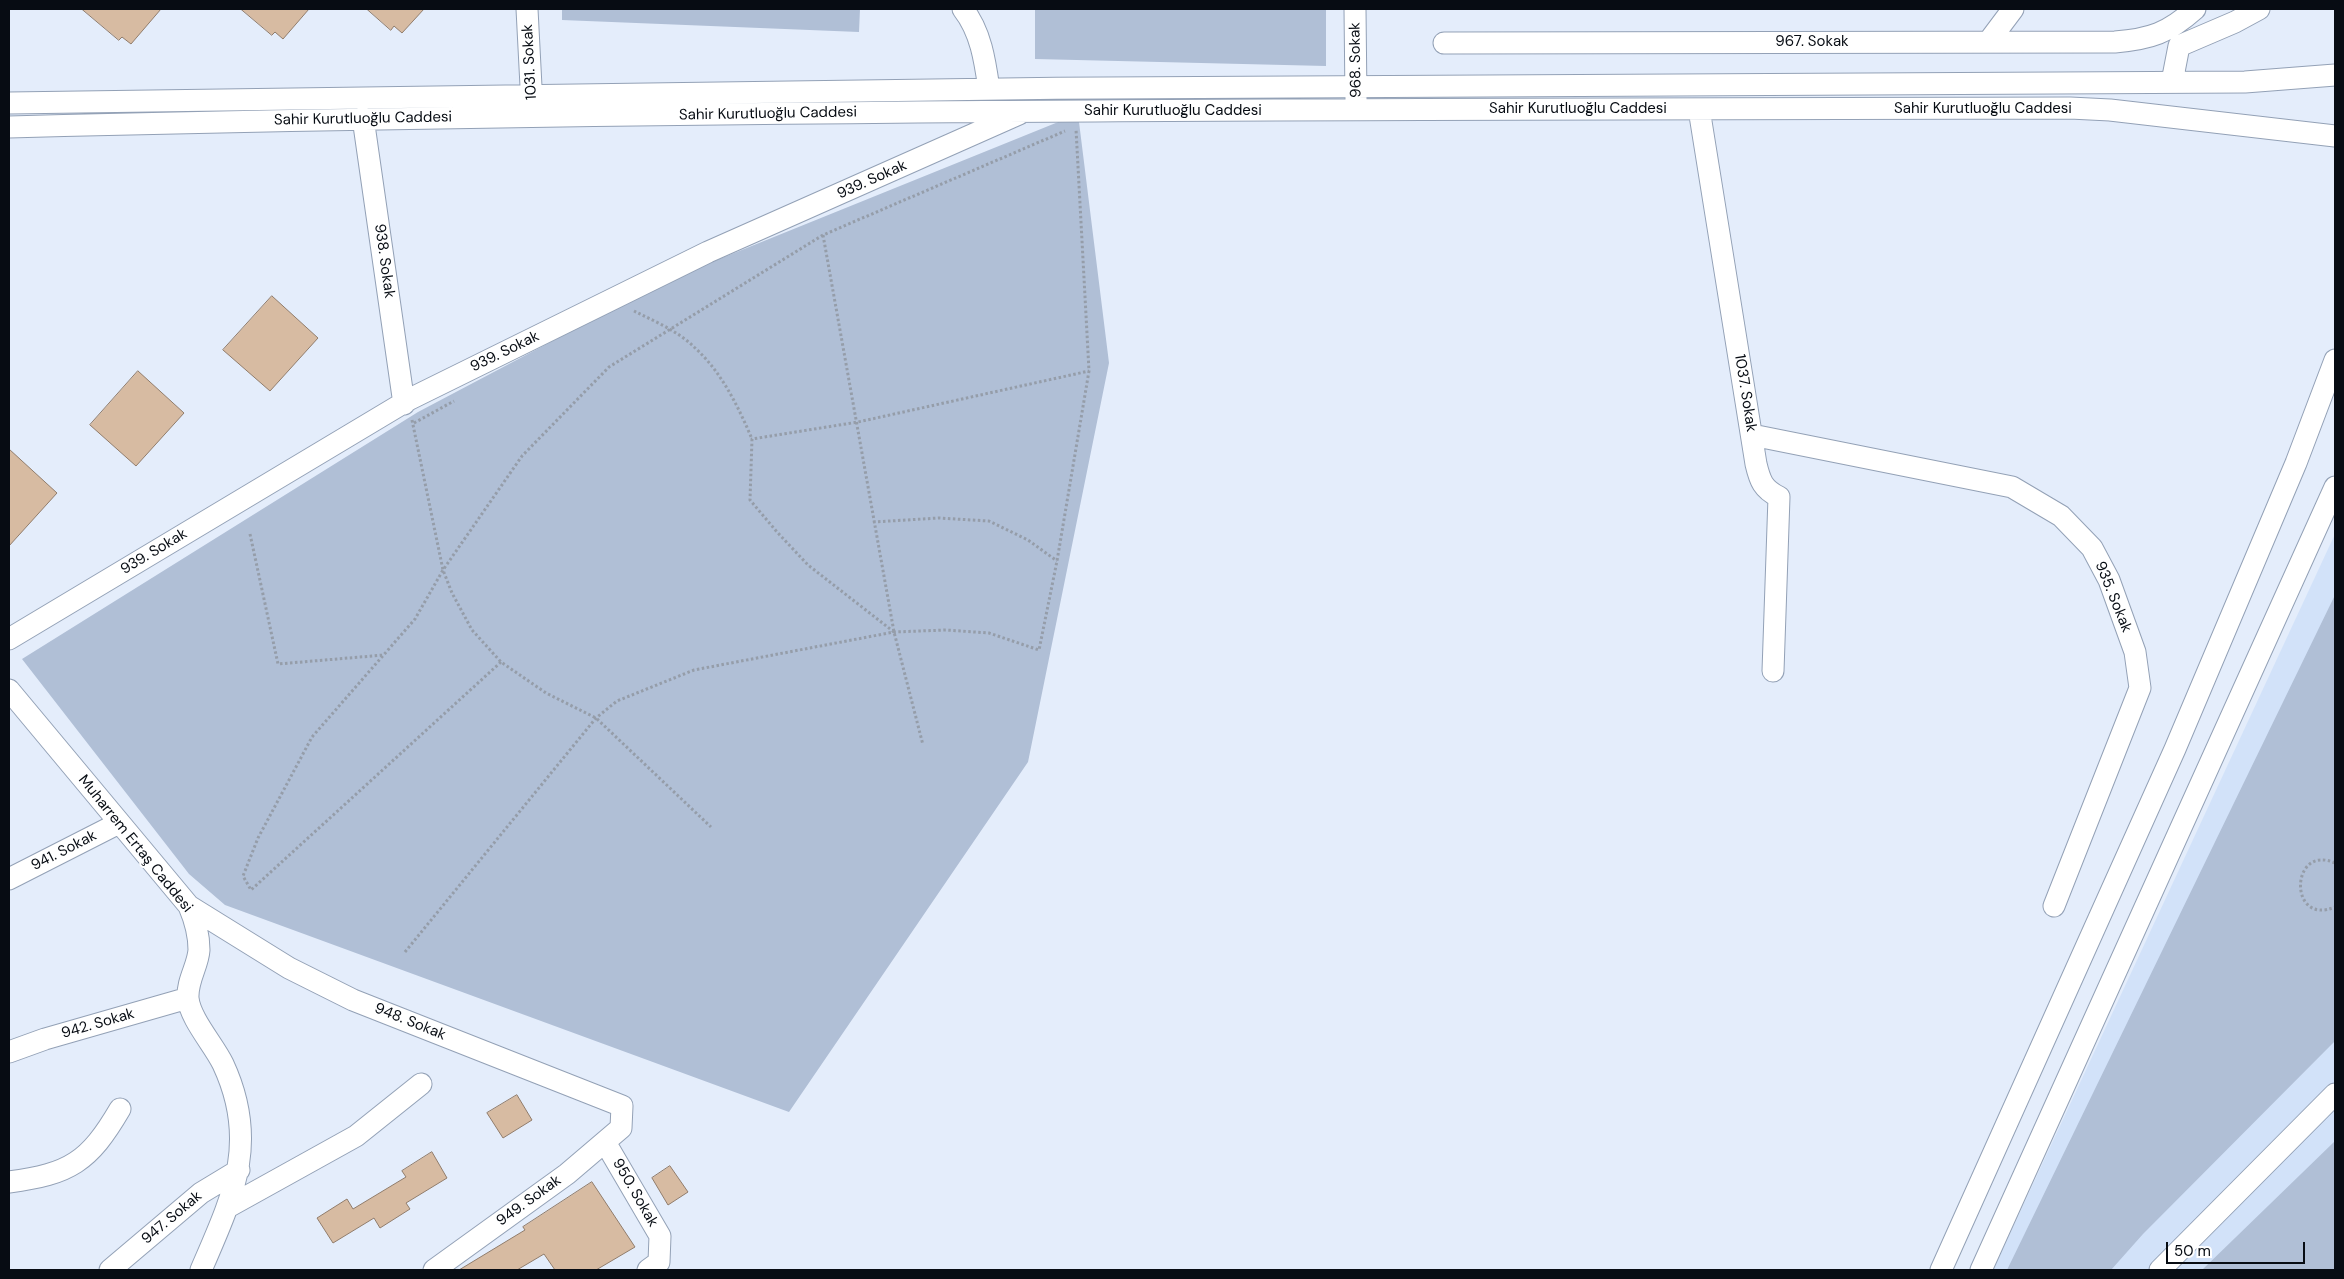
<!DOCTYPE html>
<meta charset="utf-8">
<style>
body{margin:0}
#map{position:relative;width:2344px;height:1279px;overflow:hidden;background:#e4edfb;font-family:"DM Sans",sans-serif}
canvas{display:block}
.frame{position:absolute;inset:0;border:10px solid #070c13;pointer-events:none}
.scale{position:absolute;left:2166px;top:1242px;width:139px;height:22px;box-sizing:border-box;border:2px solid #070c13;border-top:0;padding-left:6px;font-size:15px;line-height:18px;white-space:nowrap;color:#070c13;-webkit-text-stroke:4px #fff;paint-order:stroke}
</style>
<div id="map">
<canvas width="2344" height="1279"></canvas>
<div class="frame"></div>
<div class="scale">50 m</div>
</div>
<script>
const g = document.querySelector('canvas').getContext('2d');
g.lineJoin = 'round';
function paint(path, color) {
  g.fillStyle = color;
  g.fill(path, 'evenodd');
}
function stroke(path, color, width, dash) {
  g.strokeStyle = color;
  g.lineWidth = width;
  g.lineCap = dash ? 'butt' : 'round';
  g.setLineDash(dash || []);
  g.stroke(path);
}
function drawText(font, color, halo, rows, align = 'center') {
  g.font = font + ' "DM Sans",sans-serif';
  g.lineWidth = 4;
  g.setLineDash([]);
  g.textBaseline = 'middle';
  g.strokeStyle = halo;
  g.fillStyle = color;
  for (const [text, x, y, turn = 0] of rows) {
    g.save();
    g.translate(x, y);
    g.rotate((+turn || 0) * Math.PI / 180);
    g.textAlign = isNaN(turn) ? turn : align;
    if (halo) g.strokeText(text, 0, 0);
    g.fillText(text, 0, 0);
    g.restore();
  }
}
const built = new Path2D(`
 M2335 534V1270H1993Z`);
const green = new Path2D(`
 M562 9H860L859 32 562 20Z
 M1035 9H1326V66L1035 59Z
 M1078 114 1109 363 1028 762 789 1112 225 905 189 874 22 659 418 412 670 279Z
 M2335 595V1041L2143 1234 2111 1270H2007Z
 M2335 1141V1270H2202Z`);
const building = new Path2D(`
 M82 9H161L131 44 122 37 119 40Z
 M241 9H309L283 39 275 32 272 35Z
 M367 9H424L402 33 394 26 391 30Z
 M272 296 318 338 270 391 223 350Z
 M138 371 184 413 136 466 90 425Z
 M9 449 57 493 9 546Z
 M517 1095 532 1120 503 1138 487 1113Z
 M432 1152 447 1178 406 1203 410 1209 380 1228 374 1218 333 1243 317 1218 347 1199 353 1209 406 1177 402 1171Z
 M670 1166 688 1192 668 1205 652 1178Z
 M592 1182 635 1247 596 1270H555L544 1254 517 1270H459L525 1230 523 1227Z`);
const path = new Path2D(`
 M823 235 894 632 923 745
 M634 311C654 321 678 331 694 347 721 371 738 406 752 439
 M412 420 443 570 452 593 472 630 501 662 546 693 596 718 711 827
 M414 423 454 401
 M873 522 939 518 989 521 1028 540 1057 561
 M250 534 278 664 384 655
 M894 632 808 565 777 532 750 500 752 439 858 422 1089 371
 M501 662 251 890 243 876 258 838 312 737 415 619 443 570 522 456 609 367 823 235 1065 131
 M2335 863C2290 843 2288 927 2335 907
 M405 952 596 718 617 701 694 670 894 632 946 630 989 633 1039 650 1057 561 1089 371 1076 129`);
const minor = new Path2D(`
 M527 9 532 106
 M963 9C981 32 985 61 989 89
 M1355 9 1356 100
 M1989 41 2013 9
 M1444 43 2115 42C2151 39 2168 33 2195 9
 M2172 82 2179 46 2235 22 2259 9
 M9 103C754 89 1500 83 2245 82L2335 75
 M1699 109 1756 464C1760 481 1763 489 1779 497L1773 671
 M363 118 404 404
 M9 127C696 109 1383 109 2070 108L2110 110 2335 136
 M1752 435 2012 487 2061 516 2092 548 2109 580 2135 652 2140 688 2054 906
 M9 639 410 399 708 252 1019 114
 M9 690 189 906C195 920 199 934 199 950 198 966 187 980 188 998 190 1019 214 1045 223 1064 260 1143 232 1198 201 1270
 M9 879 119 823
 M189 906 289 968 353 1000 622 1106 621 1128 567 1174 434 1270
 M9 1052 45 1039 188 998
 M605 1142 660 1236 659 1262 648 1270
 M9 1182C70 1174 89 1162 120 1109
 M228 1207 356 1136 421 1084
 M110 1270 201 1193 239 1170
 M1941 1270 2175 749 2296 463 2335 360
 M1981 1270 2335 487
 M2160 1270 2335 1094`);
const streetNames = [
 ["967. Sokak",1812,42],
 ["968. Sokak",1356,60,-91],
 ["1031. Sokak",530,62,-93],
 ["Sahir Kurutluoğlu Caddesi",1578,109],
 ["Sahir Kurutluoğlu Caddesi",1983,109],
 ["Sahir Kurutluoğlu Caddesi",1173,111],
 ["Sahir Kurutluoğlu Caddesi",768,114,-1],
 ["Sahir Kurutluoğlu Caddesi",363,119,-1],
 ["939. Sokak",872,180,-24],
 ["938. Sokak",384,261,82],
 ["939. Sokak",505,352,-26],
 ["1037. Sokak",1745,393,81],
 ["939. Sokak",154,552,-31],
 ["935. Sokak",2113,597,68],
 ["Muharrem Ertaş Caddesi",135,844,51],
 ["941. Sokak",64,851,-27],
 ["948. Sokak",410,1022,22],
 ["942. Sokak",98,1024,-16],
 ["950. Sokak",635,1193,60],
 ["949. Sokak",529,1201,-36],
 ["947. Sokak",172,1218,-40]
];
paint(built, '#d2e2f9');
paint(green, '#b0bfd6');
paint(building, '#d7bba2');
stroke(building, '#907c6b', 1);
stroke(minor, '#93a1b6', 23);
stroke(path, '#959da9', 3, [2.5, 2.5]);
stroke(minor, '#fff', 21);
drawText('15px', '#070c13', '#fff', streetNames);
</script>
